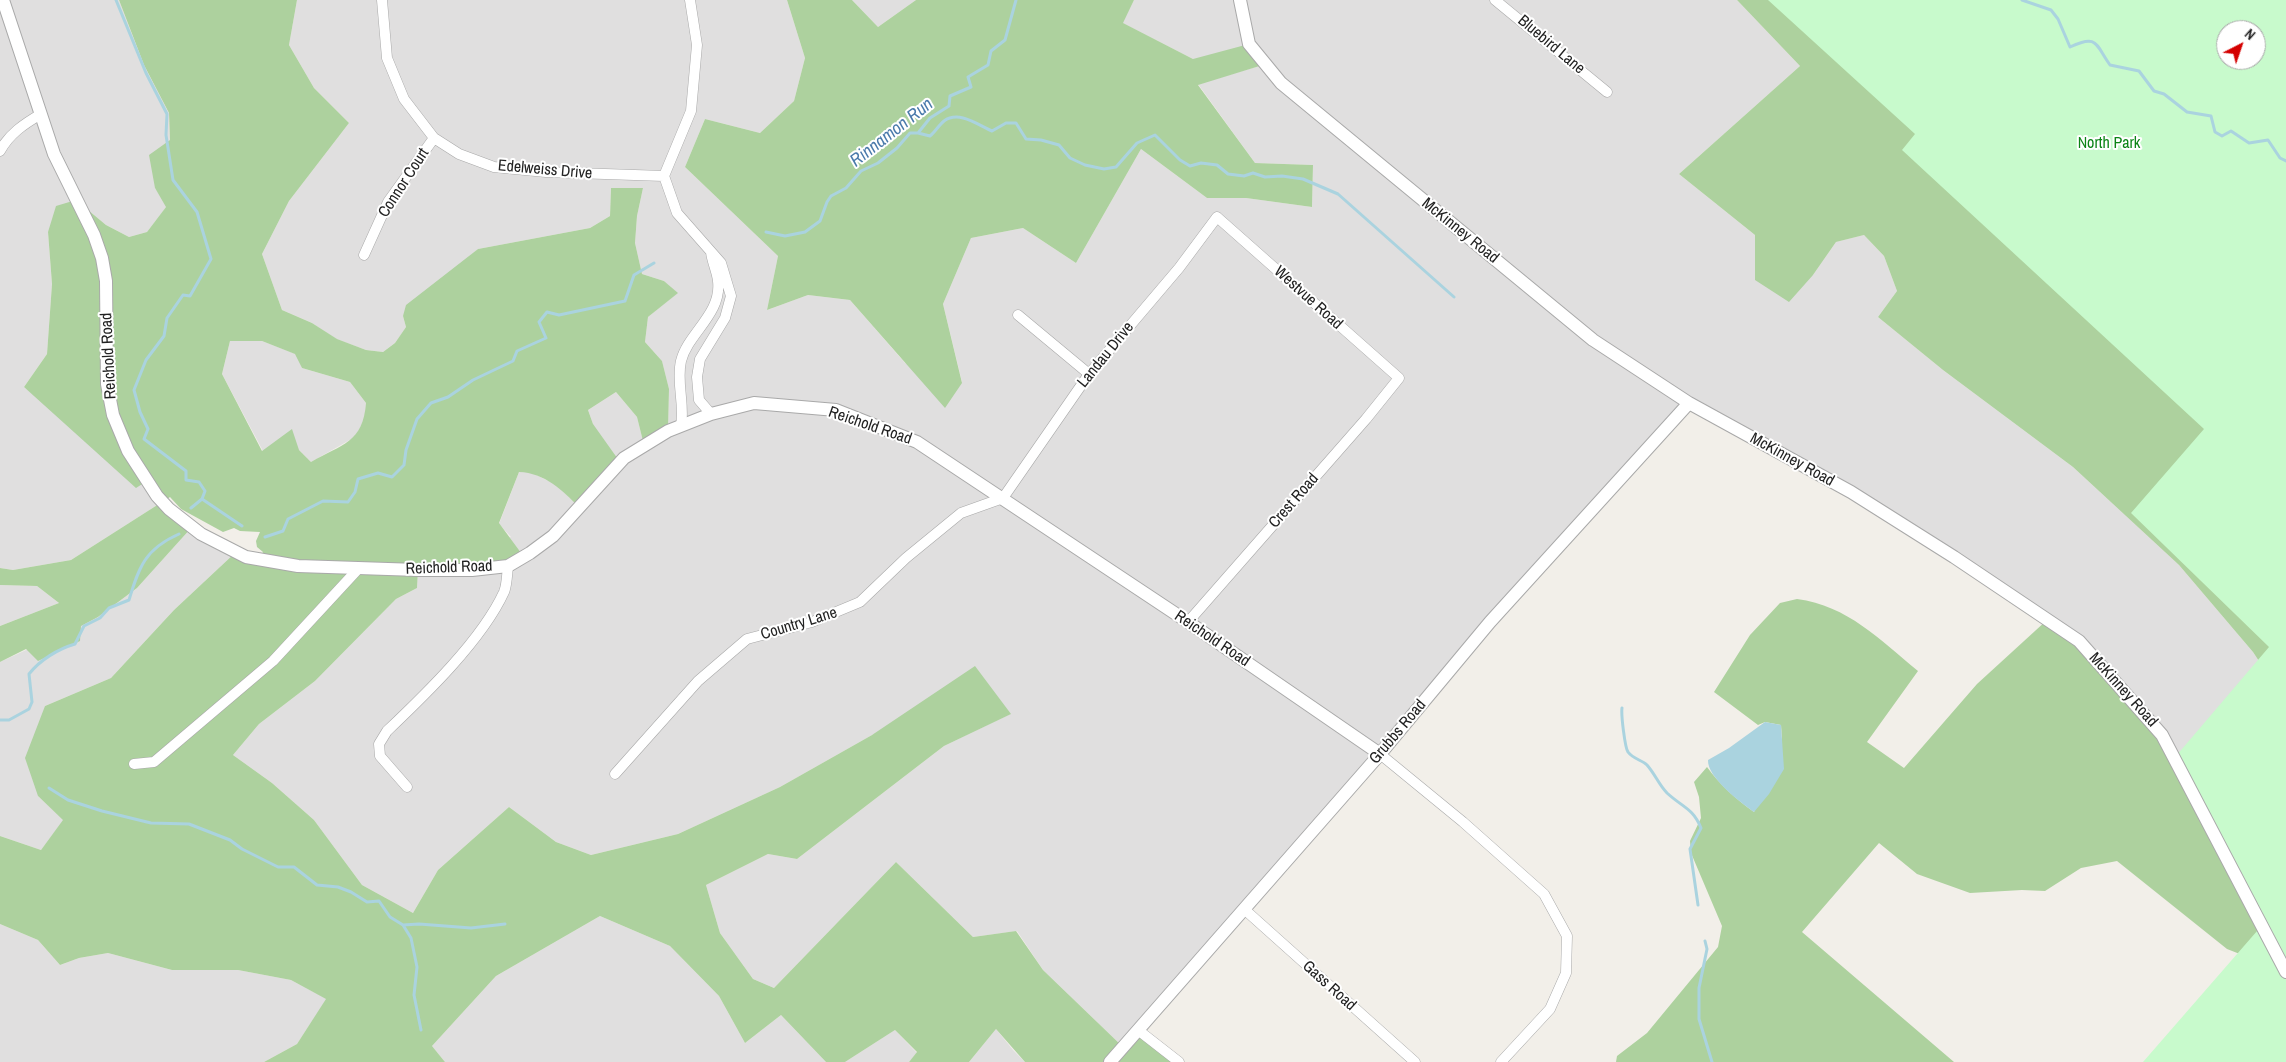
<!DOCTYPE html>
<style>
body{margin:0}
#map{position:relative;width:2286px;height:1062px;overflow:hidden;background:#f2efe9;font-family:"Archivo Narrow",sans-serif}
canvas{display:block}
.north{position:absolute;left:2216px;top:20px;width:50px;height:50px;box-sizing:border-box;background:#fff;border:1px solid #a7a7a7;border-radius:50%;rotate:41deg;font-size:14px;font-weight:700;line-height:20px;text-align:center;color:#222}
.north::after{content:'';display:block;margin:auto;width:18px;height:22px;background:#d40000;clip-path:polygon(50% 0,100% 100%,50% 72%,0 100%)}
</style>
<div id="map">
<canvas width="2286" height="1062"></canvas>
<div class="north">N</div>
</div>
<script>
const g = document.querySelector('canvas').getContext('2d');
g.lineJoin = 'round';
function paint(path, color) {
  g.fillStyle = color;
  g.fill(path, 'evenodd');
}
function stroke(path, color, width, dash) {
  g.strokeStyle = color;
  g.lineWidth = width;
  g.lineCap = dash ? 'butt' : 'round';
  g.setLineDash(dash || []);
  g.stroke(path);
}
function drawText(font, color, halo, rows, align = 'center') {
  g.font = font + ' "Archivo Narrow",sans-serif';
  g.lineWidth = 4;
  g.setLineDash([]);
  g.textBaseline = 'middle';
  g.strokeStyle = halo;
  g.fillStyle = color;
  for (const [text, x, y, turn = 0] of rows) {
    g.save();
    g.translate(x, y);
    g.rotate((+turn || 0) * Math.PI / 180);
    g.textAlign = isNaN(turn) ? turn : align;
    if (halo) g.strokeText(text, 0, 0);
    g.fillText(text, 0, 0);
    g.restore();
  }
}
const residential = new Path2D(`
 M0 0H119L144 65 169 113 170 140 155 188 167 206 147 232 129 237 106 225 76 200 48 232 52 284 47 354 24 387 147 481 162 502 71 560 13 570 0 568Z
 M297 0H787L805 58 794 101 760 133 705 119 685 167 778 256 767 310 808 295 850 300 905 363 962 382 943 304 971 238 1023 228 1076 263 1141 149 1207 198H1246L1312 207 1313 165 1255 163 1198 84 1266 64 1193 59 1122 23 1134 0H1737L1800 66 1679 174 1755 235V280L1813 275 1836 242 1864 235 1884 256 1897 291 1878 317 1943 370 2073 467 2179 565 2253 652 2278 690 2174 759 2079 641 1954 557 1689 403 1123 1047 1043 970 1017 931 973 937 896 862 774 988 753 979 720 933 706 885 768 854 797 859 944 746 1010 714 872 735 780 787 678 834 591 855 556 842 509 807 438 870 413 913 362 885 314 820 272 783 233 755 259 724 315 681 396 599 417 588 418 570 511 537 499 524 519 472H530L557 485 579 507 593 424 588 410 616 392 637 417 644 445 668 431 669 389 662 361 645 342 648 317 677 293 664 281 642 274 635 243 637 216 643 188H611L610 216 590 228 478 249 403 316 406 327 395 343 383 352 366 350 336 339 312 323 282 310 262 254 289 201 349 123 314 88 289 45Z
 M852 0H916L878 27Z
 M230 341H262L296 354 302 368 350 382 366 403 365 419 355 437 311 462 299 450 263 451 222 374Z
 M192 527 236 552 174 610 111 678 45 706 38 796 64 820 41 850 0 836V662L98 617 137 588Z
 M0 585 37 586 59 603 0 626Z
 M600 916 670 946 719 996 745 1043 781 1015 826 1062H445L432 1046 496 976Z
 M0 924 38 940 60 965 79 958 108 953 172 970H238L291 980 327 999 297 1044 264 1062H0Z
 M996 1029 1013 1050 1025 1062H969Z
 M895 1030 917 1053 909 1062H845Z`);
const forest = new Path2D(`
 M119 0H297L289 45 314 88 349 123 289 201 262 254 282 310 312 323 337 339 366 350 383 352 395 343 406 327 403 316 406 305 478 249 590 228 610 216 611 188H643L637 216 635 243 642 274 664 281 678 293 648 317 645 342 662 361 669 389 668 431 644 445 637 417 616 392 588 410 593 424 620 462 579 507C562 490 545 473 519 472L499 523 524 557 508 566 418 570 417 588 396 599 315 681 259 724 233 755 272 783 314 820 362 885 413 913 438 870 509 807 556 842 591 855 678 834 780 787 872 735 975 666 1011 714 944 746 797 859 768 854 706 885 720 933 753 979 774 988 896 862 973 937 1016 931 1043 970 1123 1047 1138 1030 1179 1062H1025L996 1029 969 1062H909L917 1052 895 1030 845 1062H826L781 1015 745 1043 719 996 670 946 600 916 496 976 432 1046 445 1062H264L297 1044 326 999 291 980 238 970H172L108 953 79 958 60 965 38 940 0 924V836L41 850 63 820 38 796 25 758 45 706 111 678 174 610 236 552 260 559 263 552 257 547 256 541 260 532 240 531 234 528 223 532 181 509 170 497 163 502 192 527 137 588 98 617 81 626 80 641 38 661 26 649 0 662V626L59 603 37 586 0 585V568L13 570 71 560 162 502 147 481 136 488 24 387 47 354 52 284 48 232 56 206 76 200 106 225 129 237 147 232 166 207 155 188 149 155 170 140 169 113 144 65ZM230 341H262L295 354 302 368 350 382 366 403C363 443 342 444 311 462L299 450 292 429 262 451 222 374Z
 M787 0H852L878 27 916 0H1134L1123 23 1193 59 1249 44 1266 64 1198 85 1255 163 1313 165 1312 207 1246 198H1207L1141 149 1076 263 1023 228 971 238 943 304 962 383 945 408 850 300 808 295 767 310 778 256 685 167 705 119 760 133 794 101 805 58Z
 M1737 0H2286L2278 690 2253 652 2179 565 2073 467 1943 370 1878 317 1897 291 1884 256 1864 235 1836 242 1813 275 1789 302 1755 280V235L1679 174 1800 66ZM2226 30H2256V60H2226Z
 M1797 599C1848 606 1879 639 1918 671L1867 742 1904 768 1977 684 2047 620 2079 641 2162 735 2286 972 2227 949 2117 861 2081 868 2045 891 2022 890 1970 893 1917 874 1879 843 1802 932 1954 1062H1616L1617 1056 1647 1033 1718 947 1722 926 1691 853 1690 841 1701 818 1699 797 1694 782 1707 767C1719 784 1737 800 1754 812L1782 740 1781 725 1765 722 1758 725 1714 692 1750 635 1780 603Z`);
const park = new Path2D(`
 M1768 0H2286V1062H2143L2264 923 2176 756 2269 647 2131 513 2204 429 1902 150 1915 134ZM2226 30H2256V60H2226Z`);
const water = new Path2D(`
 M1765 722 1781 725 1784 769 1769 794 1754 812C1740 802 1707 777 1708 760L1729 748Z`);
const stream = new Path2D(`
 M116 0 146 73 167 114 166 135 173 180 197 212 211 259 190 296 183 295 167 318 164 336 146 360 134 390 140 412 148 429 144 439 186 471V480L199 482 205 491 202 499 191 508
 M2022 0 2051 10 2058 19 2070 47C2098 34 2095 44 2110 65L2139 71 2154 91 2164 94 2187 112 2211 116 2215 132 2222 136 2231 131 2249 143 2268 140 2280 158 2286 161
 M918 133 930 136C935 132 939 125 944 121 959 110 978 125 992 131L1006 123H1016L1026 139 1041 140 1059 145 1070 158 1085 165 1104 169 1116 167 1137 143 1155 135 1180 160 1190 166 1201 163 1217 165 1228 174 1244 176 1253 173 1265 177 1282 176 1303 179 1338 194 1454 297
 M766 232 785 236 805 232 820 221 827 202 831 196 846 188 861 171 878 163 897 148 910 133H918L930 118 949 106 950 96 971 87 968 77 988 65 991 51 1005 40 1016 0
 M202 499 242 526
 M265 537 283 531 288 519 323 501 348 502 355 492 358 479 378 473 392 477 404 465 406 450 417 419 431 403 448 397 473 380 513 361 517 351 546 338 539 322 547 312 559 315 625 301 634 275 654 263
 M1622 708C1621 715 1625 748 1628 752 1633 759 1642 760 1647 765 1655 774 1659 785 1667 793 1682 807 1693 808 1701 828L1690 849 1698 905
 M0 720H9L29 709 32 702 29 674C40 660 58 649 75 644L84 626 100 618 109 608 129 600C139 567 145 549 179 534
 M49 788 68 800 102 811 151 823 189 824 230 840 242 849 278 867H294L317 885 338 887 351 892 367 902 379 901 390 917 403 925 411 938 417 967 414 995 421 1030
 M403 925 419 924 471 928 505 924
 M1705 941 1707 949 1699 988V1019L1712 1062`);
const minor = new Path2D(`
 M382 0 387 58 404 99 434 138 459 154 494 167 546 172 664 176
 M690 0 697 45 691 111 664 176 677 213 721 263 731 296 725 318 700 359 697 377 699 400 711 414
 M1495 0 1607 92
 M0 151C9 134 24 124 41 114
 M364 255 388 202 434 138
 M1018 315 1089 374
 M681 426C685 404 676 382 681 361 688 333 722 314 718 281 717 271 712 262 711 252
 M1380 754 1463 822 1544 894 1567 936 1566 973 1550 1009 1501 1062
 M134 764 154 762 273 661 359 568
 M615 774 698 681 747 639 812 622 860 602 906 558 961 513 1003 498 1089 374 1179 268 1217 217 1399 378 1366 419 1188 622
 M407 787 380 756 379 744 387 731C425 695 482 640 504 592 507 585 507 574 508 566
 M1244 909 1415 1062
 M1138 1030 1179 1062`);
const tertiary = new Path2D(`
 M3 0 54 154 94 235 102 258 106 281 107 384 113 415 128 451 157 496 169 509 201 534 246 557 298 566 418 570H472L508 566 530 553 553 536 624 458 668 431 711 414 754 403 836 410 917 442 1188 622 1380 754
 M1240 0 1249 44 1281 83 1593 340 1689 403 1851 492 1954 557 2079 641 2162 735 2286 972
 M1110 1062 1380 754 1490 622 1689 403`);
const streetNames = [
 ["Bluebird Lane",1551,45,40],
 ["Edelweiss Drive",545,170,5],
 ["Connor Court",404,183,-57],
 ["McKinney Road",1460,231,39],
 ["Westvue Road",1308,298,42],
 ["Landau Drive",1106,355,-51],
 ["Reichold Road",109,356,-93],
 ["Reichold Road",870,426,19],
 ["McKinney Road",1792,460,29],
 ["Crest Road",1294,501,-49],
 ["Reichold Road",449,568,-2],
 ["Country Lane",799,624,-17],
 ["Reichold Road",1212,639,34],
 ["McKinney Road",2123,690,48],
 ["Grubbs Road",1398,732,-50],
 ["Gass Road",1329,986,42]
];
const parkNames = [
 ["North Park",2109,144]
];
const waterNames = [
 ["Rinnamon Run",892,133,-38]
];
paint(residential, '#e0dfdf');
paint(forest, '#add19e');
paint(park, '#c8facc');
paint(water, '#aad3df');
stroke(stream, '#aad3df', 3);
stroke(minor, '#a9a9a9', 11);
stroke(tertiary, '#a9a9a9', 14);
stroke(minor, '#fff', 10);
stroke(tertiary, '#fff', 12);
drawText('16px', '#222', '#fff', streetNames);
drawText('16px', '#0c8416', '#fff', parkNames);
drawText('italic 18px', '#4a7aab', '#fff', waterNames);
</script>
